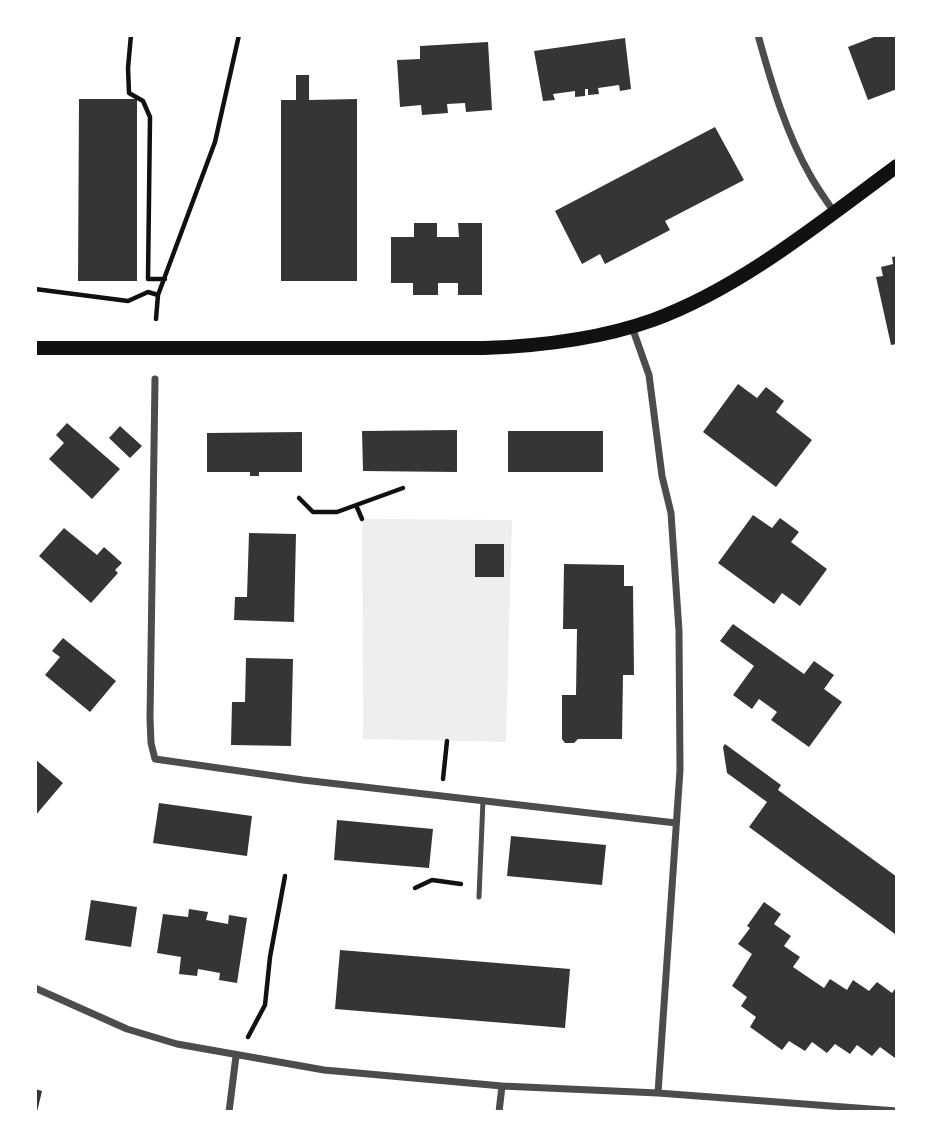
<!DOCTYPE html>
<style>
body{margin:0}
#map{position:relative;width:932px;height:1147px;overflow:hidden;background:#fff;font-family:"Public Sans",sans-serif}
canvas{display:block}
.frame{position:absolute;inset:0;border:37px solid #fff;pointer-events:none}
</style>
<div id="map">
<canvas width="932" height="1147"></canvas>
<div class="frame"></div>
</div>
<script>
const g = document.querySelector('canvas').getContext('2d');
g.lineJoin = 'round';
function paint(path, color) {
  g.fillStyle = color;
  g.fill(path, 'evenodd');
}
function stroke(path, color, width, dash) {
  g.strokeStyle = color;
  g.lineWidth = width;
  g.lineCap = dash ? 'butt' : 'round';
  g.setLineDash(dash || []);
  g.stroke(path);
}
const green = new Path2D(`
 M362 519 512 520 506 742 363 739Z`);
const building = new Path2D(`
 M879 35H897V89L868 100 848 47Z
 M625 38 631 89 620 91 619 85 598 88 599 94 588 95V89H585V96L575 97V91L553 94 555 100 543 101 534 51Z
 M488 42 492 110 466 112 465 103 447 104 448 113 422 115 421 105 400 107 397 60 420 59V46Z
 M296 75H309V100L357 99V281H281V100H296Z
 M79 99H137V281H78Z
 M715 127 744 180 665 221 670 230 605 264 600 254 582 264 555 211Z
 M414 223H437V237H459L458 223H482V295H458V283H438V295H413V283H391V237H414Z
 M897 256V344L891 345 876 277 883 276 881 267 893 264 892 257Z
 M738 384 757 398 766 387 784 401 776 412 812 440 776 487 703 432Z
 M67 423 120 469 92 499 49 459 64 443 56 435Z
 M120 426 142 446 130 458 109 438Z
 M457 430V472L363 471 362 431Z
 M508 431H603V472H508Z
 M302 432V472H259V476H250V472H207V433Z
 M753 515 772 528 780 518 799 532 791 542 827 569 800 606 782 593 774 604 718 563Z
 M64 528 97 555 104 547 122 563 115 570 118 573 91 603 39 556Z
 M249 533 296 534 294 622 234 620 235 597H247Z
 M475 544H504V577H475Z
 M564 564 624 565V586H633L634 675H623L622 739H578L574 743H565L562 739V695H576L577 629H563Z
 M733 624 804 674 814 661 834 675 824 689 842 702 809 747 771 720 777 712 759 699 752 709 733 695 754 666 720 641Z
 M63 638 116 681 90 712 45 675 60 657 52 651Z
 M246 658 293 659 291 746 231 745 232 702H245Z
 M725 744 781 785 778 790 897 877 895 934 749 827 767 802 727 773 723 747Z
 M35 759 63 783 35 816Z
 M159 803 252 816 247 856 153 843Z
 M337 820 433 829 429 868 334 860Z
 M511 836 606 845 602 885 507 876Z
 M91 900 137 907 131 947 85 940Z
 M764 902 781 914 774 924 791 936 784 946 800 957 793 967 824 988 830 979 847 990 853 980 869 991 877 982 892 993 897 986 895 1058 880 1047 872 1056 857 1045 850 1054 835 1044 827 1053 812 1042 805 1051 789 1041 782 1050 750 1027 756 1017 741 1006 747 997 732 986 752 954 738 944 750 928 747 926Z
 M189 909 208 912 206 920 228 924 229 915 247 918 237 983 219 980 220 973 198 969 197 976 179 974 181 957 157 953 163 914 188 917Z
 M340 950 570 969 565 1028 335 1009Z
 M35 1089 42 1091 37 1112H35Z`);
const path = new Path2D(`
 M131 35 128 68 129 93 143 101 150 117 148 279H165
 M35 289 128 301 148 292 158 295 156 319
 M158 295 215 142 239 35
 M299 498 313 512H337L403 488
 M356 505 362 519
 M443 779 447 741
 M415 888 432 880 461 884
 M248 1037 265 1005 270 957 285 876`);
const service = new Path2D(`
 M479 897 483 800`);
const minor = new Path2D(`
 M758 35C771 82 786 133 810 175 817 188 826 200 834 212
 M632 327 649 375 662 476 671 513 679 631 680 770 658 1093
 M155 379 150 718 151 743 155 759 303 780 676 823
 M35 988 127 1029 177 1044 324 1070 502 1086 658 1093 897 1111
 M229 1112 236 1056
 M499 1112 502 1086`);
const secondary = new Path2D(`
 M35 348H484C541 346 600 339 653 320 741 288 822 221 897 166`);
paint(green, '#eee');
paint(building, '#353535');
stroke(path, '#111', 4.5);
stroke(service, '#4c4c4c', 5);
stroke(minor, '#4c4c4c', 7);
stroke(secondary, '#111', 14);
</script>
